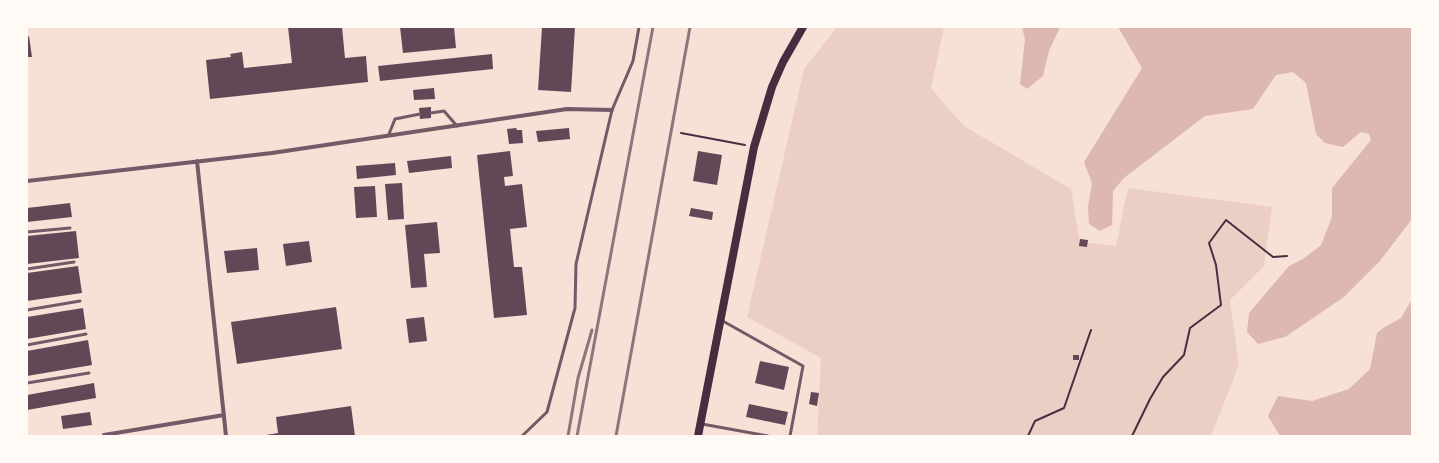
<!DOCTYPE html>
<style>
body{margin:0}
#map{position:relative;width:1439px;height:463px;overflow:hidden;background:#f7e1d7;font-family:Bitter,serif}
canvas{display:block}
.frame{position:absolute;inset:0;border:28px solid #fffaf5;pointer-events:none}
</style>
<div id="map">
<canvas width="1439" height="463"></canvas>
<div class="frame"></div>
</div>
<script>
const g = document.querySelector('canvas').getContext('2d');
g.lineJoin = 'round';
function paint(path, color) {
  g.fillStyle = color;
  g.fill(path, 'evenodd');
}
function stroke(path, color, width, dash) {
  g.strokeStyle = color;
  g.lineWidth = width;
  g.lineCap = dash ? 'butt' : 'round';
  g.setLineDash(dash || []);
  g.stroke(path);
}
const green = new Path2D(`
 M837 27H944L931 88 964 126 1071 189 1080 242 1116 246 1128 188 1272 207 1264 266 1230 300 1239 365 1211 436H817L821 358 747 317 804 69Z`);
const water = new Path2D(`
 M1022 27H1060L1049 51 1043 76 1027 89 1020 84 1025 39Z
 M1118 27H1412V219L1380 261 1344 297 1285 337 1258 344 1247 332 1249 313 1289 266 1303 259 1321 245 1332 217V188L1371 140 1369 134 1361 132 1343 147 1325 143 1316 134 1306 83 1293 72 1276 75 1253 109 1205 116 1124 178 1113 191 1112 225 1100 231 1089 224 1088 207 1092 183 1084 162 1142 68Z
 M1412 299V436H1280L1268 416 1278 396 1312 401 1349 389 1370 369 1377 333 1383 328 1401 318Z`);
const building = new Path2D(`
 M288 27H342L345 58 366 56 368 82 210 99 206 60 231 57 230 54 242 52 244 68 292 63Z
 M400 27H454L456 48 403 53Z
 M542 27H575L571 92 538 90Z
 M29 36 32 57H27V37Z
 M492 54 493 69 380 81 378 66Z
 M434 88 435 99 414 100 413 90Z
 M431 107V118L420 119 419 108Z
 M516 128 517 130H522L523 143 509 144 507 129Z
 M569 128 570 139 538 142 536 131Z
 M510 151 513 176 504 177 505 186 522 184 527 227 510 229 514 267H522L527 315 494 318 477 155Z
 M698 151 722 155 717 185 693 181Z
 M451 156 452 168 409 173 407 161Z
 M395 163 396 175 357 179 356 166Z
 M402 183 404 219 388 220 385 184Z
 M375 186 377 217 356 218 354 187Z
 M70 203 72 217 27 222V208Z
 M691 208 713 212 712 220 689 216Z
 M437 222 440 253 424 254 427 287 411 288 405 225Z
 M76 231 79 258 27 264V236Z
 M1080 239 1088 240 1087 247 1079 246Z
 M309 241 312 262 286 266 283 244Z
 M257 248 259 270 227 273 224 251Z
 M78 266 82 293 27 301V273Z
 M336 307 342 349 237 364 231 322Z
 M83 308 86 329 27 339V317Z
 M424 317 427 341 409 343 406 319Z
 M88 340 92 365 27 376V351Z
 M1073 355H1079V360H1073Z
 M760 361 789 367 784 390 755 383Z
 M94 383 96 398 27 410V395Z
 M811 392 819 393 817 406 809 404Z
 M749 404 788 412 785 425 746 417Z
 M351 406 355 436H260L278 433 276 417Z
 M90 412 92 425 63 429 61 416Z`);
const path = new Path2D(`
 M681 133 745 145
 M1028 436 1035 421 1064 408 1091 330
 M1132 436 1150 399 1163 377 1184 355 1190 328 1221 305 1216 265 1209 243 1226 220 1273 257 1287 256`);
const service = new Path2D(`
 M431 113 444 111 457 126
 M389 134 395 119 420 114
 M27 232 70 228
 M27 269 74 262
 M27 310 80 301
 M721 320 803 366 790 436
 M27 345 86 334
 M27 383 89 373
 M702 424 768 436
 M522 436 547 412 575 308 576 264 612 110 633 61 639 27`);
const minor = new Path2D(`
 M197 161 226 436
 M27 181 272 153 567 109 612 110
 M105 436 104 435 224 415`);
const secondary = new Path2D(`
 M698 436 754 147 772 87 783 62 803 27`);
const rail = new Path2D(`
 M568 436 578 378 592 330
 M577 436 653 27
 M616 436 690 27`);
paint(green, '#ebcfc5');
paint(water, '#dcb8b0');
paint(building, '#644757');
stroke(path, '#4a2c40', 2);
stroke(service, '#755966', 3);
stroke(minor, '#755966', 4);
stroke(secondary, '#4a2c40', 8);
stroke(rail, '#8f747c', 3);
</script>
